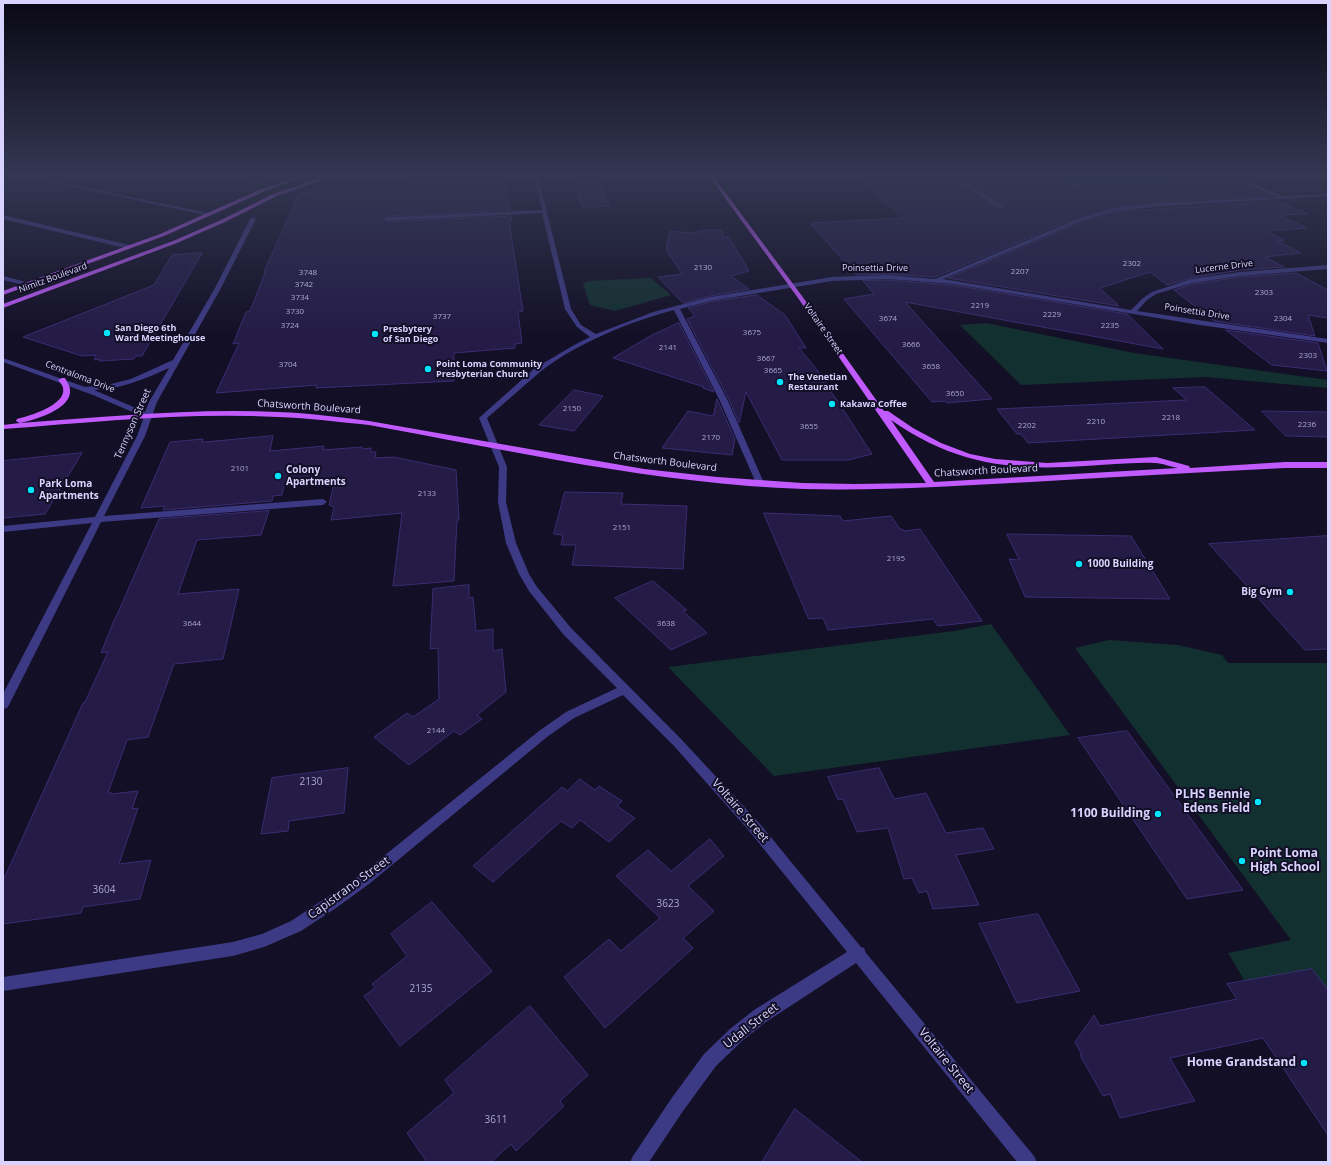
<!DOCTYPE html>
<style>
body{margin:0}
#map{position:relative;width:1331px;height:1165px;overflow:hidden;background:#130f26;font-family:"Open Sans",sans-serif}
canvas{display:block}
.frame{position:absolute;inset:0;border:4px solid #d9d4ff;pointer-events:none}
</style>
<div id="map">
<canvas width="1331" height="1165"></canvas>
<div class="frame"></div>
</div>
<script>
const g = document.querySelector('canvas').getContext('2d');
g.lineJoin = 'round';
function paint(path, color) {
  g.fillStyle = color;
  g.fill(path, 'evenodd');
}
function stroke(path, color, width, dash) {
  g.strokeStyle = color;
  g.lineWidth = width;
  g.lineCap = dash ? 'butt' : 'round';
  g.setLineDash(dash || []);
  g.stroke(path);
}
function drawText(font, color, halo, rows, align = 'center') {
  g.font = font + ' "Open Sans",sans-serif';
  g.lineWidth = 4;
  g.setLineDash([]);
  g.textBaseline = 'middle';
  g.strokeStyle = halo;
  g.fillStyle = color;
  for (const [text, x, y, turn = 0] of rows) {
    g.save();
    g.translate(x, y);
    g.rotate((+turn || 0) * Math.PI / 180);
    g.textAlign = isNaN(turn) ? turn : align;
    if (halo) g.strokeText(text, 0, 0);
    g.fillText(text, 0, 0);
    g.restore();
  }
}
const green = new Path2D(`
 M1058 176H1210L1212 177 1090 183 1113 195 1092 196Z
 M651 278 671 295 615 311 590 305 583 284 588 281Z
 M986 323 1134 353 1328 380V388L1205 377 1021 385 960 325Z
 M991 624 1070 735 774 776 668 667 954 631Z
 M1109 640 1178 645 1222 655 1228 663H1328V1136L1228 984 1244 980 1228 953 1291 940 1075 648Z`);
const building = new Path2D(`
 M571 176H596L610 206 583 208Z
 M869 176H905V180L950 177 999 209 1005 207 960 177 1057 176 1072 185 1226 178 1268 196 1155 202 1115 207 1079 217 935 277 888 274 856 275 810 223 903 218 858 179 868 177Z
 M505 180 510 210 387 216 383 219 387 222 511 216 512 221H509L523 311 518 312 522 343 515 344V348L454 353V381L316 388 317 385 216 393 239 343 233 344 246 312 250 311 265 273 264 272 299 193 346 191 347 188 403 186 404 184Z
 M1278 201 1308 214 1279 215 1307 228 1265 231 1285 240 1278 241 1301 253 1265 257 1284 267 1240 270 1191 278 1167 285 1150 272 1100 288 1119 306 948 278 1084 221 1115 212Z
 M706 230H722L723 237H729L749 271 731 276 749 289 710 296 683 303 658 277 682 274 666 250 670 231 692 233Z
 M202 253 142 356H136L134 359 99 361 100 359 94 360 96 355 82 356 23 337 154 285 172 255Z
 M1296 273 1328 290V318L1308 315 1315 336 1214 321 1174 290 1192 284 1240 277Z
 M888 280 953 285 1127 314 1163 349 905 302 992 399 947 403 945 401 932 402 844 299 874 294 863 281Z
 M757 295 785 315 806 348H799L827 382H823L835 397 872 454 849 460H782L746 392 739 423 729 400 687 319 695 316 688 308 710 302Z
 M679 323 714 392 703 388 704 387 613 358 650 336Z
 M1226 330 1318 343 1327 371 1272 365Z
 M1205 387 1255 430 1028 443 1021 434H1017L997 409 1187 400 1173 388Z
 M574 390 603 396 574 431 539 425Z
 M717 399 735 439 732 455 662 448 688 411 713 416Z
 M1262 411 1328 412V437L1286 436Z
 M273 436 270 451 324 446 323 450 362 447V449L371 448V452H376L375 458 394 457 456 470 459 520H457L454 581 393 586 402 513 331 520 334 507 329 505 334 482 284 486 282 495 273 496 272 501 163 510 165 506 141 508 170 442 203 439 202 442Z
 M82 453 45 514 3 518V461Z
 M565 492 623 493 621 504 687 506 683 569 572 565 576 545H561L563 535 554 534Z
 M269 511 261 535 197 540 178 594 239 589 223 659 174 664 148 737 127 740 108 793H112L111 794 138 791 132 809 138 808 119 864 151 860 140 899 83 907 81 913 3 924V881L83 703 85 702 108 652 101 653 115 618 116 617 159 519Z
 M764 513 840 516 843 521 891 516 900 529H902L904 531 920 529 982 621 938 626 933 619 828 630 823 618 809 619Z
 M1007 534 1131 536 1170 599 1025 597 1009 559 1019 560Z
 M1328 536V649L1305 650 1209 544Z
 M653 581 687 610 683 611 707 633 671 650 615 598Z
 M469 585V598L473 597 476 631 493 629V651L502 649 506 692 477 715 482 719 460 735 454 731 409 765 374 737 407 713 413 717 439 699 438 648 430 649 433 589Z
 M1127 731 1243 890 1187 899 1078 738Z
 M348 768 344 813 289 821 288 831 261 834 272 778Z
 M879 768 894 799 926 793 946 833 983 828 994 849 956 855 979 905 933 909 927 891 919 893 912 878 904 879 888 828 857 832 843 799 838 800 828 777Z
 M580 779 595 790 599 786 622 801 617 806 635 818 609 842 580 820 572 828 561 821 493 882 473 866 562 787 567 791Z
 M710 839 724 856 688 886 714 911 683 938 693 948 605 1028 564 977 609 939 621 951 660 918 616 876 648 850 671 871Z
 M432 902 492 971 400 1046 364 996 375 988 372 984 407 956 391 934Z
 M1038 914 1080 991 1017 1003 979 924Z
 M1312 969 1328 990V1135L1263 1038 1170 1058 1195 1101 1120 1118 1110 1094 1103 1096 1080 1055H1082L1075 1042 1094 1015 1100 1026 1237 999 1227 984Z
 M530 1006 588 1075 560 1101 564 1106 516 1151 511 1144 491 1162H427L407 1133 454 1093 445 1080Z
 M795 1109 862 1162H762Z`);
const minor = new Path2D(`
 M22 176H30L213 214 210 216Z
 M219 176H228L274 186 272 187Z
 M466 176H499L497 177 401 181 368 180 366 179 368 178 401 179Z
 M534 176H538L571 309 581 325 596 334 653 312 710 297 832 277 888 275 935 279 1080 218 1115 208 1155 203 1275 197 1230 176H1236L1282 196 1328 194V196L1155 207 1115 211 1084 220 943 279 1131 310 1143 298 1152 292 1191 279 1240 272 1328 265V269L1240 276 1192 283 1156 294 1147 300 1137 311 1328 339V343L1200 325 953 284 888 279 832 281 710 301 680 309 728 401 764 483 763 485H757L756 483 720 401 674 310C631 321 575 344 540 372 522 387 505 403 487 418L507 467 506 502 516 543 529 574 537 587 571 628 682 740 760 824 861 947 864 948 866 953 1034 1156 1037 1162H1017L856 963 766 1022 742 1041 716 1066 683 1111 649 1162H630L633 1156 671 1099 704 1054 730 1029 754 1010 847 952 750 832 674 746 623 695 574 718 547 737 369 884 336 908 301 931 264 947 233 956 3 991V977L233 942 262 934 291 921 359 876 539 731 566 712 617 688 563 634 529 591 519 574 506 543 498 502 499 467 479 418 535 368 576 344 590 337 577 327 565 309 542 213 387 221 384 219 387 217 542 210Z
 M851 176H868L853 178Z
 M951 176H956L1004 207 999 208Z
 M3 215 129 245 132 247 129 249 3 219Z
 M253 217 256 219 221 288 157 402 145 436 104 516 323 499 327 502 323 505 101 522 9 705 7 708 3 709V694L92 523 3 532V526L95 517 137 436 144 417 93 395 3 362V358L85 387 111 384 131 379 173 360 215 288 250 219ZM169 368 149 402 145 412 94 390C121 389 145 379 169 368Z
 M3 276 30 283 31 284 28 286 3 280Z`);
const major = new Path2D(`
 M300 176H306L263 192 164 236 3 295V291L160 234 259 190Z
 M327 176H333L277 196 225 222 177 243 3 308V304L173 241 221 220 273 194Z
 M709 176H713L802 296 884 411H888L913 428 941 443 970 454 995 459 1047 463 1156 457 1189 466 1190 468 1285 462H1328V468H1285C1200 472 1115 477 1031 482 955 486 880 491 804 489 657 484 513 451 369 425 339 422 309 418 278 417 187 412 94 422 3 429V425L20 423 16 421 17 419C29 416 67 405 63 388 63 386 60 382 58 380L62 378H65C67 382 70 386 70 390 72 409 35 420 20 423 106 417 192 408 278 412 309 413 339 417 369 421L644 469 717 477 802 483 854 484 926 483 798 298ZM891 420C954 464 1009 471 1085 466 1108 465 1132 462 1155 463 1162 463 1171 467 1178 468L934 482Z`);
const markers = [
 [107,333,4,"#00e5ff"],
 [375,334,4,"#00e5ff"],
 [428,369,4,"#00e5ff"],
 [780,382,4,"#00e5ff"],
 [832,404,4,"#00e5ff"],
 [278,476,4,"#00e5ff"],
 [31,490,4,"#00e5ff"],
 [1079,564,4,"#00e5ff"],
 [1290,592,4,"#00e5ff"],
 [1258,802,4,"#00e5ff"],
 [1158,814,4,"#00e5ff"],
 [1242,861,4,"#00e5ff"],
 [1304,1063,4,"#00e5ff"]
];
const numberNames = [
 ["2302",1132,264],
 ["2130",703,268],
 ["2207",1020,272],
 ["3748",308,273],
 ["3742",304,285],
 ["2303",1264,293],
 ["3734",300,298],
 ["2219",980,306],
 ["3730",295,312],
 ["2229",1052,315],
 ["3737",442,317],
 ["3674",888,319],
 ["2304",1283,319],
 ["3724",290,326],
 ["2235",1110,326],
 ["3675",752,333],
 ["3666",911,345],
 ["2141",668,348],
 ["2303",1308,356],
 ["3667",766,359],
 ["3704",288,365],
 ["3658",931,367],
 ["3665",773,371],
 ["3650",955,394],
 ["2150",572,409],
 ["2218",1171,418],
 ["2210",1096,422],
 ["2236",1307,425],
 ["2202",1027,426],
 ["3655",809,427],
 ["2170",711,438],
 ["2101",240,469],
 ["2133",427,494],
 ["2151",622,528],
 ["2195",896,559],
 ["3644",192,624],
 ["3638",666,624],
 ["2144",436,731]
];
const farStreetnames = [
 ["Lucerne Drive",1224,267,-7],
 ["Poinsettia Drive",875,268],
 ["Nimitz Boulevard",53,278,-20],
 ["Poinsettia Drive",1197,312,9],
 ["Voltaire Street",823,329,55],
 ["Centraloma Drive",80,377,21]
];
const farPoinames = [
 ["San Diego 6th",115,328],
 ["Ward Meetinghouse",115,338],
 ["Presbytery",383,329],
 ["of San Diego",383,339],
 ["Point Loma Community",436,364],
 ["Presbyterian Church",436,374],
 ["The Venetian",788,377],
 ["Restaurant",788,387],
 ["Kakawa Coffee",840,404]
];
const streetNames = [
 ["Chatsworth Boulevard",309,407,4],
 ["Tennyson Street",133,424,-66],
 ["Chatsworth Boulevard",665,462,7],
 ["Chatsworth Boulevard",986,471,-3]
];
const poiNames = [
 ["Colony",286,470],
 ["Apartments",286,482],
 ["Park Loma",39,484],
 ["Apartments",39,496],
 ["1000 Building",1087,564],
 ["Big Gym",1282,592,"right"]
];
const nearNumbernames = [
 ["2130",311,782],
 ["3604",104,890],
 ["3623",668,904],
 ["2135",421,989],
 ["3611",496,1120]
];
const nearPoinames = [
 ["PLHS Bennie",1250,795],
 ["Edens Field",1250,809],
 ["1100 Building",1150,814],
 ["Point Loma",1250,854,"left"],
 ["High School",1250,868,"left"],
 ["Home Grandstand",1296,1063]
];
const nearStreetnames = [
 ["Voltaire Street",740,811,49],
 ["Capistrano Street",349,888,-36],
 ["Udall Street",751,1026,-38],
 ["Voltaire Street",946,1061,51]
];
paint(green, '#12302f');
paint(building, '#241b47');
stroke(building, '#3b2d73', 1);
paint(minor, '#3d3a85');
paint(major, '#c25bff');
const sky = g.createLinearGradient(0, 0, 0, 339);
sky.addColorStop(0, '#0a0815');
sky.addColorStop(0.52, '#333752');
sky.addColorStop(1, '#33375200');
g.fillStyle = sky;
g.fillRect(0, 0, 1331, 339);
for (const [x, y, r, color] of markers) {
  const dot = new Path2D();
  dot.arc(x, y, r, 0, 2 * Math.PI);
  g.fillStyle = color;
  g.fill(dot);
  stroke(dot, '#130f26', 1.5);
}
drawText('8px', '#aca6d1', null, numberNames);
drawText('9px', '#d9d4ff', '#130f26', farStreetnames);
drawText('bold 9px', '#d9d4ff', '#130f26', farPoinames, 'left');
drawText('10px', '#d9d4ff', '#130f26', streetNames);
drawText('bold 10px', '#d9d4ff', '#130f26', poiNames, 'left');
drawText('10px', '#aca6d1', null, nearNumbernames);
drawText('bold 12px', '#d9d4ff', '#130f26', nearPoinames, 'right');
drawText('12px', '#d9d4ff', '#130f26', nearStreetnames);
</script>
